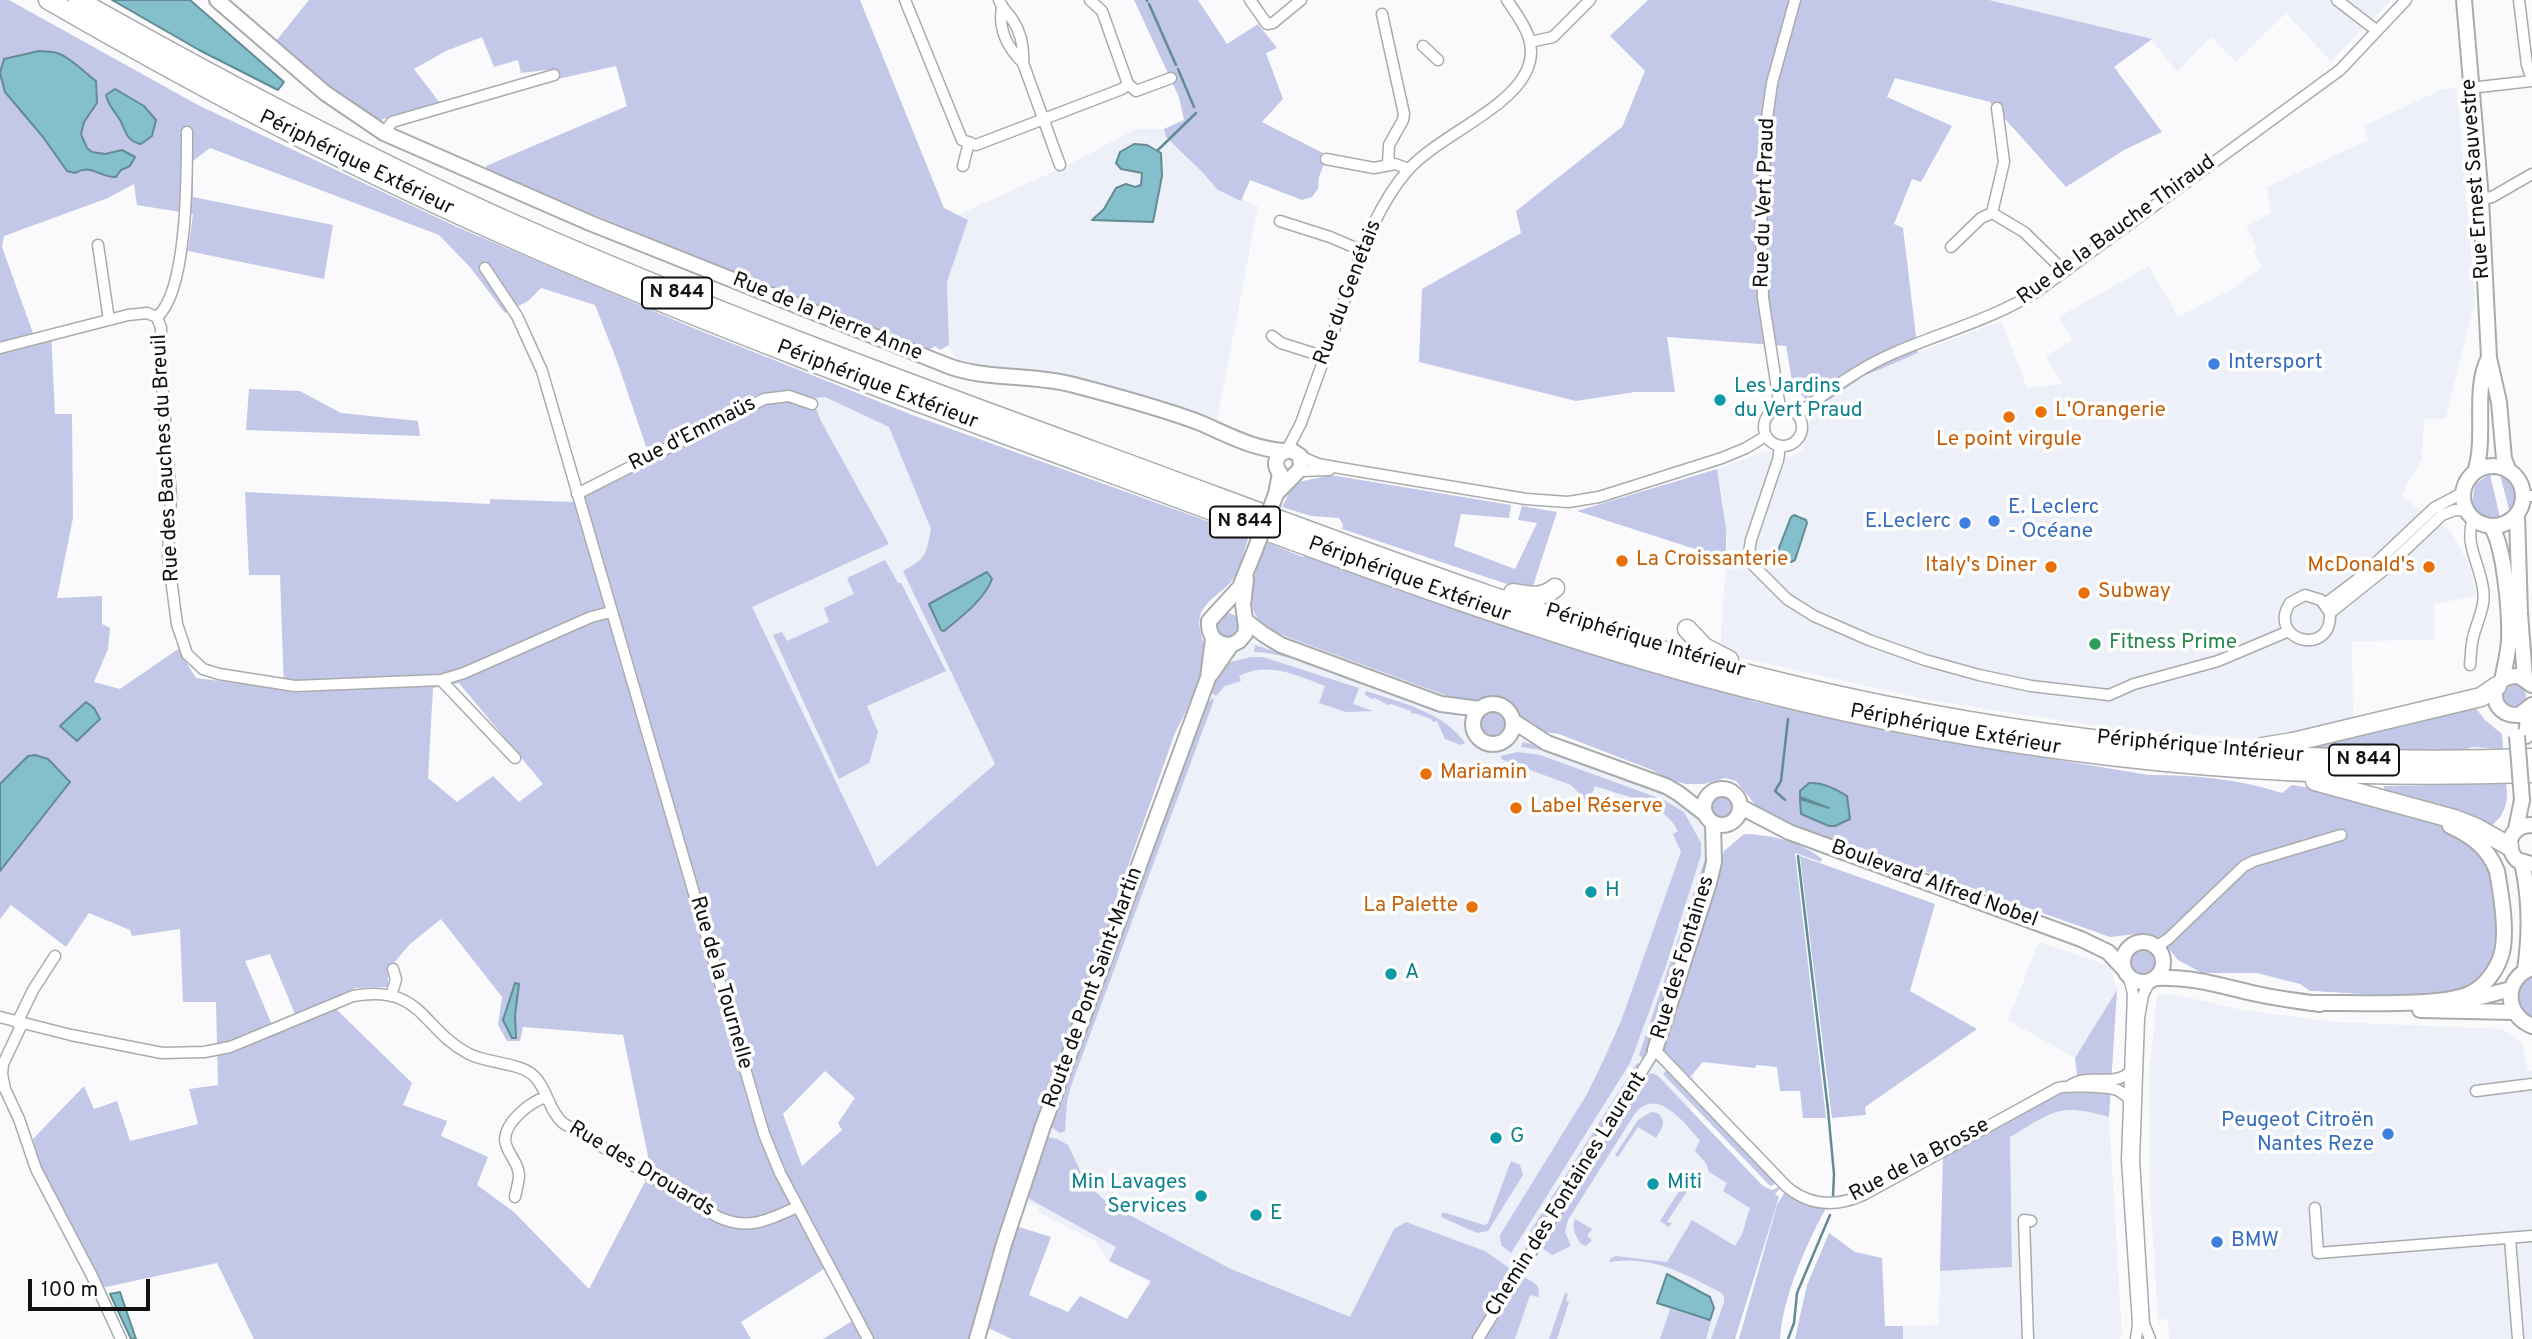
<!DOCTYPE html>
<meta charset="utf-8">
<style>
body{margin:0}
#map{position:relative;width:2532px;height:1339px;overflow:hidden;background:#fafafd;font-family:Overpass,sans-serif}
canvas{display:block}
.scale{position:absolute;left:28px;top:1279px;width:122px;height:32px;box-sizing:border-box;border:4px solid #111112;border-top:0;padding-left:9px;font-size:21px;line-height:24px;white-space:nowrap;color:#111112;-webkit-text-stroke:5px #fff;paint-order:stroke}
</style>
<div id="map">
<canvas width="2532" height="1339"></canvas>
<div class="scale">100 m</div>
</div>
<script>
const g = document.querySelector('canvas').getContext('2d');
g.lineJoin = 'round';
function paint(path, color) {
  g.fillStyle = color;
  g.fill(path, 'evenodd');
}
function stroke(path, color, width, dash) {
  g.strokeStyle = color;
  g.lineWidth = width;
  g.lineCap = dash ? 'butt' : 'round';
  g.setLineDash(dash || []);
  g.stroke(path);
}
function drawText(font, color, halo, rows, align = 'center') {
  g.font = font + ' Overpass,sans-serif';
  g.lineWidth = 7;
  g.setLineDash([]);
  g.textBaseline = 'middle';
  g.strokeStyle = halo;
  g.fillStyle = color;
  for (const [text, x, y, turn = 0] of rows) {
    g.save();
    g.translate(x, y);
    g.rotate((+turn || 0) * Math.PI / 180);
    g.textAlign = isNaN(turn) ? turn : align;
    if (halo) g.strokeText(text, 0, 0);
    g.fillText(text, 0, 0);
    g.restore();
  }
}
const built = new Path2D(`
 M1989 0H2391L2331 61 2286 13 2236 62 2211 37 2177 72 2151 39Z
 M2457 88 2475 301 2445 419H2424L2422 458 2401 496 2452 533 2471 570 2476 596 2434 604V640L2352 641 2353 718 2284 738 2260 740 2103 727 1929 700 1737 657 1720 649 1727 544 1724 508 1717 469 1765 451 1791 457 1802 450 1811 414 1844 388 1888 364 2001 321 2027 388 2062 384 2046 356 2072 340 2059 317 2149 266 2178 317 2231 290 2262 267 2254 251 2258 248 2246 227 2271 213 2267 187 2368 140 2364 126 2443 89Z
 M1136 129H1164L1166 137 1202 172 1218 190 1258 206 1217 421 1059 374 1006 369 960 360 954 356 949 345 947 282 968 220 958 215 1066 166Z
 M825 397 889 427 931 529 927 547 919 563 904 571 995 764 877 868 752 607 889 544 821 421 812 398Z
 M1239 641 1281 645 1441 704 1473 725 1479 738 1489 744 1504 741 1509 737 1547 743 1704 813 1713 824 1714 862 1690 1122 1758 1196 1714 1339H1364L1353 1334 1350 1339H1259L1109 1261 1094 1240 1038 1212 1039 1207 1018 1199 1208 678Z
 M2039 942 2110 966 2117 990 2114 999 2075 1058 2008 1020Z
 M2173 994 2242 1010 2334 1022 2502 1029 2522 1042 2528 1071H2532V1339H2169L2168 1319 2158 1320 2150 1191 2149 1075 2157 995Z
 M2058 1109H2083L2109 1117 2122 1335 2119 1339H1903V1326L1939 1325 1940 1271 2012 1267 2010 1137Z`);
const green = new Path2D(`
 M0 0H9L198 105 455 226 691 327 915 416 1249 536C1244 550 1240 570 1231 582 1222 592 1206 601 1201 613 1196 627 1204 638 1205 651 1205 673 1186 713 1175 733L1014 1189 970 1339H823L860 1316 832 1264 741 1322 751 1339H254L217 1263 92 1290 24 1153 36 1151 33 1139 84 1086 94 1109 117 1101 130 1141 198 1124 189 1089 218 1085 216 1002H183L180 929 132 936 130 930 89 913 66 947 11 905 0 919V871L70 782C33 743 36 749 0 784ZM210 148 439 235 470 267 505 313 528 301 541 288 595 305 617 361 651 461 588 491 574 502 490 499V504L245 492 249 575H280L284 689 196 678 178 649 120 689 94 682 108 649 110 628 102 624V596L57 598 73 518 72 414H55L51 332 34 336 2 247 4 236 108 198 134 184 137 205 193 214 188 251 324 279 333 225 193 197V161ZM825 397 889 427 931 529C926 554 926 559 903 571L995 764 877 867 752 607 889 544 821 421 812 398ZM459 683 543 784 519 802 493 776 457 802 428 778 433 688ZM441 919 502 997 498 1025 507 1041H520L523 1027 623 1035 649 1161 647 1178 589 1289 514 1212 477 1185 488 1157 441 1136 447 1121 403 1105 412 1083 334 1007 275 1032 245 961 270 954 295 1014 356 988 388 987V970L409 945ZM825 1071 855 1098 838 1123 842 1130 802 1166 783 1114Z
 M309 0H860L944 208 968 220 947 282 949 345 940 350 935 346 930 349H922L487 171 486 166 627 106 616 66 549 81 546 70 521 73 518 60 494 67 482 37 446 51 414 69 440 103 377 121 355 110 276 41Z
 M1134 0H1198L1227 44 1258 24 1277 48 1266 53 1283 99 1262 122 1323 153 1326 159 1319 177 1318 189 1312 197 1302 200 1250 180 1241 201 1218 190 1202 172 1166 137 1164 129 1184 120 1179 97Z
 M1648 0H1989L2152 39 2114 67 2162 132 2124 150 2066 187 1990 102 1895 78 1887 97 1952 126 1921 182 1912 179 1894 224 1903 228 1918 353 1864 376 1816 409 1793 387 1786 346 1667 337 1675 392H1635L1576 401 1419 362 1422 289 1521 233 1516 211 1622 127 1645 71 1610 36Z
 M249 389 300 391 341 413 418 421 420 436 246 430Z
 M1717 469 1726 528V559L1577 511Z
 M2490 474 2500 518C2487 521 2477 514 2472 502L2475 484Z
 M1331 475 1511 505 1509 518 1461 514 1454 546 1515 569 1537 523 1518 520 1522 506 1557 512 1531 592 1342 529 1343 525 1339 518 1311 516 1282 507 1294 483Z
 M2500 475C2518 481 2522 499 2510 513Z
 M1266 542 1303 557 1306 553 1596 656 1743 697 1752 701 1906 735 2149 775C2195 775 2239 779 2282 793L2292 785C2330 790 2465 821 2484 854 2497 875 2496 903 2497 927 2498 952 2489 976 2464 988 2436 1002 2345 992 2310 991L2300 984 2257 973H2202L2178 960 2159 937 2146 933 2110 937 1775 818 1757 807 1736 781 1725 778 1704 784H1686L1669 780 1652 770 1559 734 1543 732 1525 721 1506 700C1490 696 1477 703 1461 701L1287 637C1279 633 1269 629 1262 623 1240 605 1259 563 1266 542Z
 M885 560 898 583H901L946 671 867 706 878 732 869 763 839 779 773 635 782 632 787 641 829 622 824 608 854 594 847 578Z
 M1214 626a13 13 0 1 1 26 0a13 13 0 1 1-26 0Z
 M1255 645 1361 680 1360 684C1330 673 1286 652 1254 652Z
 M1251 657H1263L1359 688 1353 704 1373 711 1346 712 1319 703 1325 686C1296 675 1269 661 1239 676L1241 681 1225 686 1216 696 1209 691 1225 659 1230 662Z
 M2504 696a11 11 0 1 1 22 0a11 11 0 1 1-22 0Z
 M1366 691C1399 702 1444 712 1465 743L1461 745 1445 739 1437 721 1433 722 1431 719 1415 713 1412 714 1411 711 1391 704 1388 705 1375 698 1372 699 1365 695Z
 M1212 698 1214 700 1071 1086 1067 1102 1065 1131 1060 1133 1048 1124 1115 943 1120 937 1122 925 1206 700 1210 701Z
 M2471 702 2485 720 2502 734 2503 749 2472 747 2464 750 2307 749 2308 742Z
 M1480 723a13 13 0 1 1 26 0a13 13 0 1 1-26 0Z
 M1523 742C1575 754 1643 780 1690 805L1687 808 1666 796 1541 750 1521 747Z
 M1517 752 1540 755 1664 800 1684 812 1701 843V855L1666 966 1630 1063 1511 1253 1501 1245 1500 1235 1587 1094 1605 1057 1621 1021 1681 852 1673 834 1678 831C1664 802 1623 796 1595 786L1588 803 1571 785 1501 759V756Z
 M2506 784C2509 800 2505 816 2492 825L2384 790V786Z
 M1710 808a13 13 0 1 1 26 0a13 13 0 1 1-26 0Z
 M1744 834C1772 835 1800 841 1822 859L1821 862 1795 853 1826 1118H1803L1800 1091H1780L1777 1067 1756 1065 1755 1068 1703 1062 1690 1077 1661 1050 1679 990H1682L1684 986 1694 945 1724 851Z
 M1706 840H1710L1707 872 1645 1060 1639 1055 1706 856Z
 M1800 856 1935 904 1910 991 1977 1029 1865 1107 1866 1115 1832 1118Z
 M2129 961a14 14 0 1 1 28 0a14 14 0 1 1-28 0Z
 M2532 976V1018C2515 1006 2514 987 2532 976Z
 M2117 990 2109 1117C2058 1102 2053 1112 2010 1137L2012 1267 1940 1271 1943 1156 2015 1117 2047 1096 2079 1089 2075 1058Z
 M1637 1063 1642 1065 1531 1241 1526 1238Z
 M1668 1069 1777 1182 1772 1186 1769 1185 1663 1074Z
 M1650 1073 1657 1075 1763 1186 1772 1190 1782 1186 1775 1194 1779 1197 1735 1339H1711L1724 1302V1296L1720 1292C1683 1273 1652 1255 1609 1262L1611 1258 1616 1256 1667 1262 1692 1220 1735 1246 1742 1234 1750 1208 1723 1191 1727 1183 1709 1172 1706 1163 1695 1151 1700 1140C1684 1123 1656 1084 1634 1115L1568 1220 1565 1232 1571 1246 1552 1255 1540 1247 1583 1176Z
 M1651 1112 1658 1113C1667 1122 1662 1129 1656 1138L1638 1127 1618 1157 1615 1155 1638 1120Z
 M1046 1137 1057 1139 1068 1145 1085 1181 1102 1198 1118 1209 1231 1269 1350 1317 1394 1229 1406 1222 1485 1251 1515 1272 1473 1339H1012L988 1328 1016 1226 1051 1237 1029 1295 1068 1312 1080 1296 1127 1319 1151 1281 1109 1261 1116 1247 1026 1197Z
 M1511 1161 1520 1165 1523 1175 1488 1231 1477 1233 1441 1217 1442 1213H1446L1484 1225 1488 1223Z
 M1697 1169 1703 1174 1698 1187H1690L1667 1222 1672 1223 1669 1227 1660 1221 1685 1182 1689 1181Z
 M1786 1190 1826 1207 1825 1210C1806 1244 1782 1300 1780 1339H1739L1777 1205Z
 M1575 1219 1592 1229 1587 1236 1592 1240 1586 1246 1581 1244C1576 1237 1571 1228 1575 1219Z
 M1829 1233 1855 1252 1882 1258 1885 1326H1903V1339H1795L1807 1285Z
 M1522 1276C1532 1282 1542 1284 1538 1297L1530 1295 1515 1339H1481Z
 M1565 1293 1568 1294 1566 1301 1569 1302 1557 1339H1549Z
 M1670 1309 1711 1321 1706 1339H1660Z`);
const water = new Path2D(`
 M112 0H190L284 82 278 90 199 50Z
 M39 51C45 52 51 51 57 53 69 56 85 73 96 81L97 103 84 122 81 134 83 139 87 148 92 152 105 154 122 150 135 157 130 166 121 170 116 177C100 178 92 163 75 173L67 171 43 137 5 92 0 73 4 59Z
 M115 89 144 106 156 120 152 136 141 144C126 141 126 131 120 120 114 110 109 107 106 95Z
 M1134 144 1147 145 1161 153 1162 176 1153 222 1092 220 1104 209 1116 188 1126 184 1135 187 1141 185 1142 173 1121 169 1116 163 1120 152Z
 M1794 515 1806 520 1807 523 1795 560 1791 562 1779 558 1777 553 1791 517Z
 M987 572 992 579C985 599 960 618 944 631L941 630 929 604Z
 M86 702 94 708 100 719 77 741 60 726Z
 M35 755 48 759 70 782 0 871V784L28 756Z
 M1809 783C1823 782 1835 788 1847 796L1850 819 1835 826H1829L1801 814 1800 799 1829 808 1800 797V791Z
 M515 983 519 984 515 1015 516 1038H512L503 1020Z
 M1667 1274 1710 1297 1714 1308 1710 1320 1657 1303Z
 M120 1292 136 1339H131L110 1294Z`);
const stream = new Path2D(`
 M1147 0V1
 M1149 4 1176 65
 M1178 69 1194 107
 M1158 150 1196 113
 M1785 800 1775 791 1781 781 1788 719
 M1798 856 1828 1110 1834 1174 1833 1196
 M1788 1339 1794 1323 1797 1293 1830 1215`);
const street = new Path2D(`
 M905 0 962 140 976 145 1122 89 1128 84 1102 11 1090 0
 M999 0C1002 8 1007 12 1012 19 1021 32 1024 47 1023 63
 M1250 0 1267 24 1273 23 1301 0
 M2337 0 2376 30
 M2519 0 2527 65 2532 79
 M1002 8C998 30 1007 47 1023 63L1060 165
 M1382 14 1404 114 1403 120 1389 145 1388 165
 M1530 42 1553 37 1590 0
 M1423 46 1438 60
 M1128 84 1136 91 1171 78
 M2470 88 2532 81
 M1997 108 2004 162 1992 213 2024 232 2064 271
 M187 132C187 172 188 291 157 317L161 328V369L171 497 168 556 177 624 187 654 203 669 219 674 295 686 441 680 464 673 591 617 611 612
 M384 133 392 122 554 75
 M1326 159 1374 168 1395 164 1409 169
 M963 166 969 142
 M2481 199 2492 197 2532 174
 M1280 221 1330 237 1363 251
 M98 245 109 320
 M1951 247 1981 218 1992 213
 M485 268 517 316 542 371 764 1134 780 1173 868 1339
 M1272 336 1281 343 1325 357
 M0 348 128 315 147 313 157 317
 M1764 427a19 19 0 1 1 38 0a19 19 0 1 1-38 0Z
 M1780 408 1763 298 1761 226 1767 118 1772 83 1795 0
 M1798 414C1828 391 1859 368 1894 353 1942 332 1994 319 2039 290L2340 70 2406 0
 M1780 446 1778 460 1751 540 1749 553 1753 565 1787 599 1814 616 1869 640 1925 660 1979 675 2031 686 2109 695 2134 684 2218 661 2289 631
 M1287 450 1301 423C1314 386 1328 349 1340 313 1358 263 1373 210 1408 170 1437 137 1508 110 1526 72 1540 44 1522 22 1507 0
 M1300 456 1318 464 1340 468 1526 499 1568 502 1599 497 1722 458 1746 448 1766 436
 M1299 471 1329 470
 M577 494 764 399 789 396 812 404
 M2524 496H2532
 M2325 604 2362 576 2434 508 2464 492
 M2330 613 2321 600 2305 595 2290 603C2266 640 2332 659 2330 613L2385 569 2442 515 2455 510 2467 511
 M2470 665C2471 656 2471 646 2473 638 2477 620 2486 607 2483 589 2480 564 2464 544 2473 519
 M441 680 515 758
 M2156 947 2168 939 2244 866 2254 861 2341 835
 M2129 977 2133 994 2127 1160 2138 1324 2136 1339
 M391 996 396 979 393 969
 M0 1017 71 1035 162 1053 204 1052 230 1047 353 996C423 984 421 1029 469 1054 489 1064 521 1062 535 1077 548 1091 549 1111 563 1123L718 1217C749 1231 768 1220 797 1207
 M17 1023 33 990 55 956
 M22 1024 3 1064 2 1074 5 1089 19 1119 36 1169 92 1276 121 1339
 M2071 1085C2089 1073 2112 1087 2129 1073
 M2476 1091 2532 1084
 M515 1197C516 1191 519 1182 519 1175 519 1162 505 1152 505 1139 506 1121 530 1102 546 1097
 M2315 1208 2318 1253 2532 1236
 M2510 1239 2518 1339
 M1478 1339 1655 1050 1787 1187C1810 1206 1836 1207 1863 1195L2058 1088C2068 1085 2103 1087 2114 1089 2120 1090 2124 1094 2128 1098
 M2028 1339 2024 1220 2031 1221
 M2150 1339 2144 1324 2134 1160 2139 1018 2143 995 2150 981`);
const secondary = new Path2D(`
 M217 0 325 93 384 133 590 223 951 367C991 380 1033 374 1074 385 1115 396 1158 407 1198 422 1227 434 1252 449 1284 451
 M2464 0 2481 199 2489 358 2499 402 2504 459 2509 471
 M1291 450 1300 456 1301 468 1276 494 1280 473C1274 466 1275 459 1281 453Z
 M2463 496a30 30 0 1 1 60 0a30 30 0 1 1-60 0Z
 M2475 472C2487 438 2472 388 2489 358
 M2517 515 2520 614 2525 678
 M2491 526C2505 547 2510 616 2509 641 2508 654 2505 667 2502 680
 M1245 620 1263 634 1281 645 1441 704 1480 709
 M1231 645C1216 645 1208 636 1209 621L1240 587 1255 550
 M1211 674 1231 645 1239 641 1245 634 1246 626 1243 605 1246 579
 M2532 685 2519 676C2487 674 2487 717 2519 715L2532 705
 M1473 724a20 20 0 1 1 40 0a20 20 0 1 1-40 0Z
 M1513 721 1547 743 1666 786 1678 793 1704 813
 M2526 736 2529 709
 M1704 807a18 18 0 1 1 36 0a18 18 0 1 1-36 0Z
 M1741 807 1789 832 2081 939 2108 952 2123 968
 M2516 829 2522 800
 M2522 863C2530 897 2530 935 2525 970
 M2531 864 2517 860C2503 845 2511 825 2532 825
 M2123 962a20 20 0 1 1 40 0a20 20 0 1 1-40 0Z
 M2532 968C2503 978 2504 1015 2532 1026
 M2156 978C2188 976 2218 985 2248 992 2272 998 2296 1001 2320 1004
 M2465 1001 2511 989
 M2311 1003C2348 1002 2441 1008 2471 993 2485 986 2496 971 2501 956 2508 934 2501 894 2497 871 2488 848 2472 836 2450 826
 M2420 1010 2514 1012
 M1655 1050 1709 883 1714 862 1713 824
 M977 1339 1004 1244 1043 1126 1208 678 1213 638`);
const highway = new Path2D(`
 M48 0C197 86 349 167 506 236 699 322 897 395 1096 468 1298 542 1500 622 1708 678 1977 751 2254 783 2532 773
 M78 0C218 79 360 155 507 221 701 307 902 381 1102 454 1318 533 1533 619 1756 676 2009 740 2271 767 2532 758
 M1513 593C1528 596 1542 599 1555 588
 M1687 629 1704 647 1729 660
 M2262 747 2293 742 2481 697 2497 686
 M2315 781 2454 819 2477 828 2509 846`);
const secondaryBridge = new Path2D(`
 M1255 550 1276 494
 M2517 736 2522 800`);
const markers = [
 [2214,364,7,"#3f7fe0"],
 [1720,400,7,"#0f9aa8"],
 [2041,412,7,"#e8710a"],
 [2009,417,7,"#e8710a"],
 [1994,521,7,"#3f7fe0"],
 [1965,523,7,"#3f7fe0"],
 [1622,561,7,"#e8710a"],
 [2051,567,7,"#e8710a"],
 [2429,567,7,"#e8710a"],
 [2084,593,7,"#e8710a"],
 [2095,644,7,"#2e9e5b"],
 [1426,774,7,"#e8710a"],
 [1516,808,7,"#e8710a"],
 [1591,892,7,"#0f9aa8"],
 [1472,907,7,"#e8710a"],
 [1391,974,7,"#0f9aa8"],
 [2388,1134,7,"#3f7fe0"],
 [1496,1138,7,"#0f9aa8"],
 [1653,1184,7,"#0f9aa8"],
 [1201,1196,7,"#0f9aa8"],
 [1256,1215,7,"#0f9aa8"],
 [2217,1242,7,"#3f7fe0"]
];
const shields = [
 [677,293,70],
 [1245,522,70],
 [2364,760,70]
];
const shieldNames = [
 ["N 844",677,293],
 ["N 844",1245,522],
 ["N 844",2364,760]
];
const streetNames = [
 ["Périphérique Extérieur",356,164,26],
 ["Rue Ernest Sauvestre",2477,179,-94],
 ["Rue du Vert Praud",1766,203,-88],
 ["Rue de la Bauche Thiraud",2117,231,-36],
 ["Rue du Genétais",1349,293,-69],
 ["Rue de la Pierre Anne",827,318,22],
 ["Périphérique Extérieur",877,386,21],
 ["Rue d'Emmaüs",693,435,-27],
 ["Rue des Bauches du Breuil",167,458,-93],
 ["Périphérique Extérieur",1409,581,20],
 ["Périphérique Intérieur",1645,642,17],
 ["Périphérique Extérieur",1955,731,10],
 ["Périphérique Intérieur",2200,748,5],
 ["Boulevard Alfred Nobel",1934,885,20],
 ["Rue des Fontaines",1684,958,-73],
 ["Rue de la Tournelle",720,983,74],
 ["Route de Pont Saint-Martin",1094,988,-70],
 ["Rue de la Brosse",1920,1161,-28],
 ["Rue des Drouards",641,1170,31],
 ["Chemin des Fontaines Laurent",1567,1195,-58]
];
const shopNames = [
 ["Intersport",2228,364],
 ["E. Leclerc",2008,509],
 ["- Océane",2008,533],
 ["E.Leclerc",1951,523,"right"],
 ["Peugeot Citroën",2374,1122,"right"],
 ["Nantes Reze",2374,1146,"right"],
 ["BMW",2231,1242]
];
const cultureNames = [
 ["Les Jardins",1734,388],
 ["du Vert Praud",1734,412],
 ["H",1605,892],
 ["A",1405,974],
 ["G",1510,1138],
 ["Min Lavages",1187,1184,"right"],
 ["Services",1187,1208,"right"],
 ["Miti",1667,1184],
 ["E",1270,1215]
];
const foodNames = [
 ["L'Orangerie",2055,412],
 ["Le point virgule",2009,441,"center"],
 ["La Croissanterie",1636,561],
 ["Italy's Diner",2037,567,"right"],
 ["McDonald's",2415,567,"right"],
 ["Subway",2098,593],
 ["Mariamin",1440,774],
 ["Label Réserve",1530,808],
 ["La Palette",1458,907,"right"]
];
const leisureNames = [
 ["Fitness Prime",2109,644]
];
paint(built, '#edeff9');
paint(green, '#c4c8e8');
paint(water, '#84bfcc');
stroke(water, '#628b94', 2);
stroke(stream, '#628b94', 2.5);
stroke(street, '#aaabad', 13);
stroke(secondary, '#aaabad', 18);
stroke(highway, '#aaabad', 21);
stroke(street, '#fff', 10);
stroke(secondary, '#fff', 14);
stroke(highway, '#fff', 18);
stroke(secondaryBridge, '#aaabad', 18, []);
stroke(secondaryBridge, '#fff', 14);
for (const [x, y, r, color] of markers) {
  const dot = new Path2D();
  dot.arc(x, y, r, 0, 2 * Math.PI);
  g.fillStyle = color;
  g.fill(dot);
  stroke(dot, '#fff', 2.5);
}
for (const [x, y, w] of shields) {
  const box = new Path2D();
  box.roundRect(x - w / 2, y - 15.5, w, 31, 5);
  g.fillStyle = '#fff';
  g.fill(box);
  stroke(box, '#111112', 2);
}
drawText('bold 19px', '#111112', null, shieldNames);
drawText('21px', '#111112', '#fff', streetNames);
drawText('21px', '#366cbe', '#fff', shopNames, 'left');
drawText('21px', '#0d838f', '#fff', cultureNames, 'left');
drawText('21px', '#c56008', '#fff', foodNames, 'left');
drawText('21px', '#27864d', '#fff', leisureNames, 'left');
</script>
